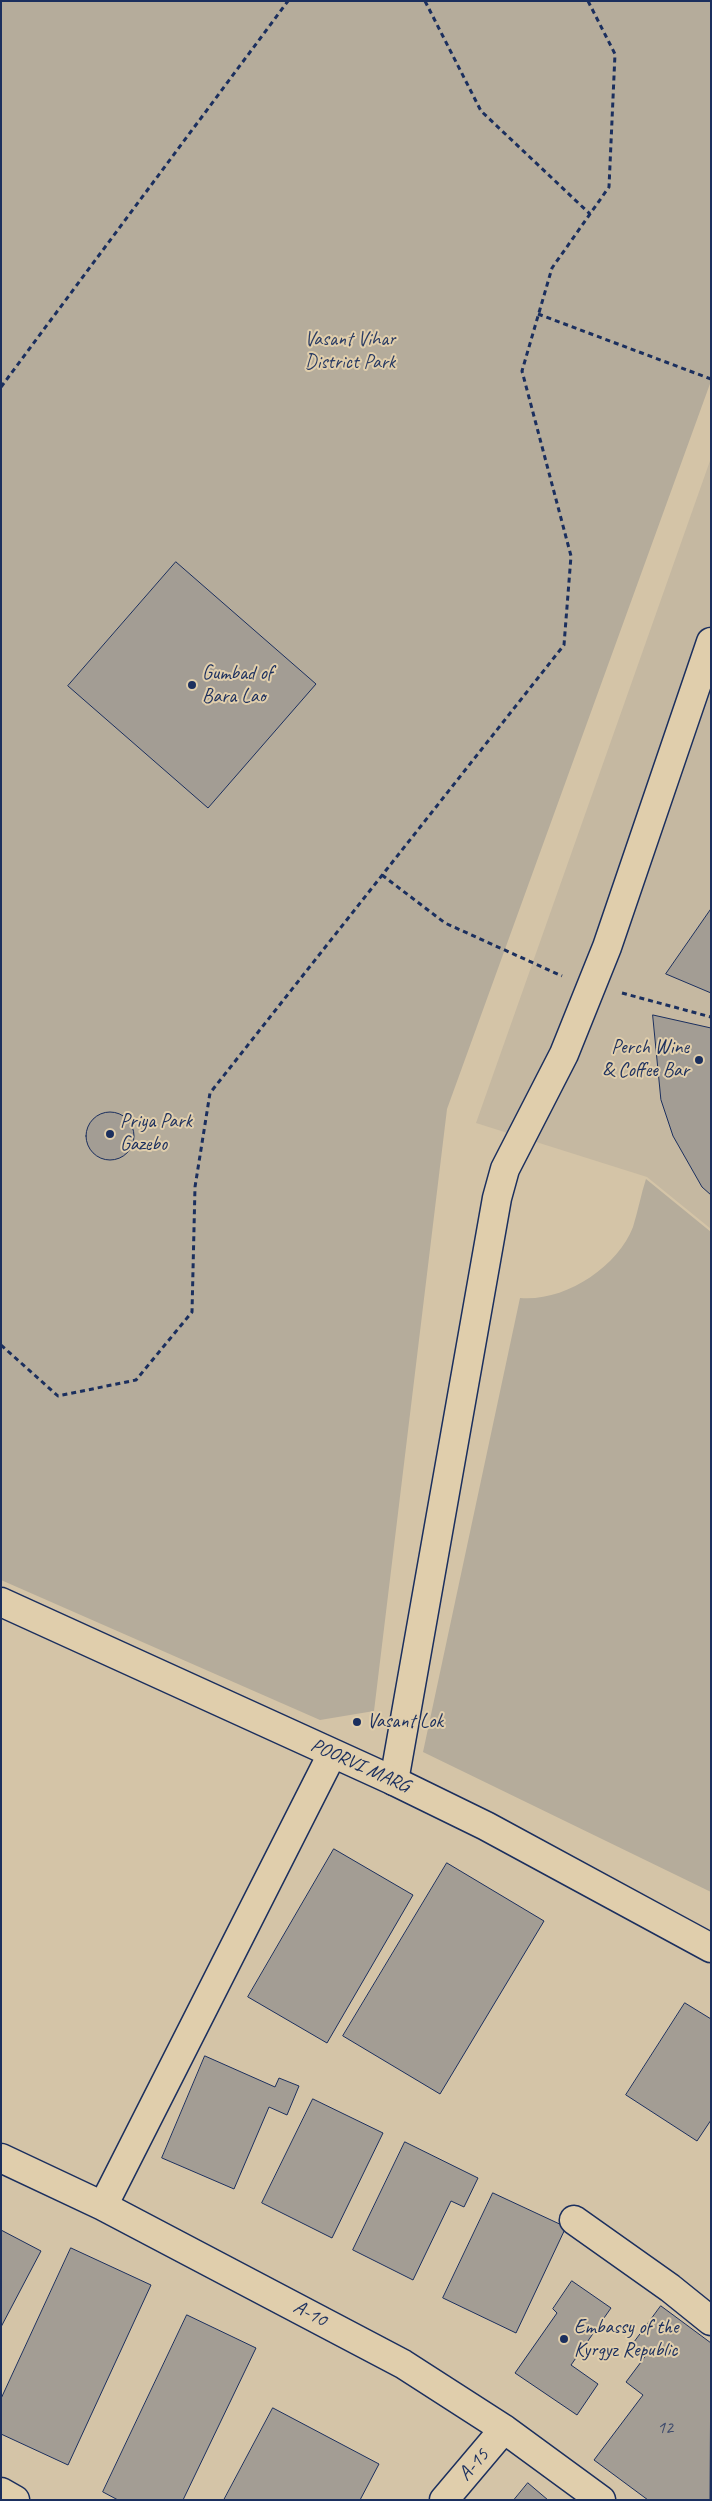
<!DOCTYPE html>
<style>
body{margin:0}
#map{position:relative;width:712px;height:2501px;overflow:hidden;background:#d4c4a7;font-family:Caveat,sans-serif}
canvas{display:block}
.frame{position:absolute;inset:0;border:2px solid #1b2f5e;pointer-events:none}
</style>
<div id="map">
<canvas width="712" height="2501"></canvas>
<div class="frame"></div>
</div>
<script>
const g = document.querySelector('canvas').getContext('2d');
g.lineJoin = 'round';
function paint(path, color) {
  g.fillStyle = color;
  g.fill(path, 'evenodd');
}
function stroke(path, color, width, dash) {
  g.strokeStyle = color;
  g.lineWidth = width;
  g.lineCap = dash ? 'butt' : 'round';
  g.setLineDash(dash || []);
  g.stroke(path);
}
function drawText(font, color, halo, rows, align = 'center') {
  g.font = font + ' Caveat,sans-serif';
  g.lineWidth = 4;
  g.setLineDash([]);
  g.textBaseline = 'middle';
  g.strokeStyle = halo;
  g.fillStyle = color;
  for (const [text, x, y, turn = 0] of rows) {
    g.save();
    g.translate(x, y);
    g.rotate((+turn || 0) * Math.PI / 180);
    g.textAlign = isNaN(turn) ? turn : align;
    if (halo) g.strokeText(text, 0, 0);
    g.fillText(text, 0, 0);
    g.restore();
  }
}
const built = new Path2D(`
 M711 458V1229L647 1177 476 1123Z`);
const green = new Path2D(`
 M1 1H711V381L447 1109 374 1711 320 1720 1 1580Z
 M646 1179 711 1232V1892L423 1752 520 1298C564 1302 617 1268 633 1227 638 1211 641 1194 646 1179Z`);
const building = new Path2D(`
 M176 562 316 684 208 808 68 686Z
 M711 909V993L666 974Z
 M653 1015 711 1028V1195L702 1187 673 1136 661 1100Z
 M86 1136a24 24 0 1 1 48 0a24 24 0 1 1-48 0Z
 M334 1849 413 1895 327 2043 248 1997Z
 M447 1863 544 1921 440 2094 343 2036Z
 M685 2003 711 2019V2120L697 2141 626 2095Z
 M205 2056 275 2087 279 2078 299 2086 287 2115 269 2107 234 2189 162 2158Z
 M313 2099 383 2133 332 2238 262 2203Z
 M405 2142 478 2178 464 2207 451 2201 413 2280 353 2250Z
 M493 2193 566 2227 516 2333 443 2298Z
 M1 2230 41 2251 1 2327Z
 M71 2248 151 2285 68 2465 1 2434V2399Z
 M572 2281 611 2308 571 2365 598 2384 577 2415 515 2373 557 2313 553 2309Z
 M661 2306 711 2343 710 2500H648L594 2460 643 2395 626 2382 647 2354 633 2344Z
 M187 2315 256 2348 183 2500H118L103 2492Z
 M273 2408 379 2464 360 2500H224Z
 M528 2483 548 2500H514Z`);
const path = new Path2D(`
 M425 1 481 111 590 214
 M538 314 711 379
 M1 387 288 1
 M382 875 445 923 562 976
 M622 993 711 1017
 M1 1345 58 1396 136 1380 192 1312 195 1187 210 1093 564 645 571 556 522 371 552 268 609 187 615 54 588 1`);
const minor = new Path2D(`
 M394 1781 497 1198 505 1169 564 1054 607 947 711 642
 M1 2158 103 2206 403 2364 504 2429 601 2500
 M103 2206 332 1754
 M574 2220 670 2288 711 2321
 M1 2492 15 2500
 M444 2500 504 2429`);
const major = new Path2D(`
 M1 1602 394 1781 486 1826 711 1948`);
const markers = [
 [192,685,5,"#1b2f5e"],
 [699,1060,5,"#1b2f5e"],
 [110,1134,5,"#1b2f5e"],
 [357,1722,5,"#1b2f5e"],
 [564,2339,5,"#1b2f5e"]
];
const numberNames = [
 ["12",665,2428]
];
const parkNames = [
 ["Vasant Vihar",350,340],
 ["District Park",350,363]
];
const poiNames = [
 ["Gumbad of",202,674],
 ["Bara Lao",202,697],
 ["Perch Wine",689,1048,"right"],
 ["& Coffee Bar",689,1071,"right"],
 ["Priya Park",120,1122],
 ["Gazebo",120,1145],
 ["Vasant Lok",367,1722],
 ["Embassy of the",574,2328],
 ["Kyrgyz Republic",574,2351]
];
const streetNames = [
 ["POORVI MARG",360,1766,24],
 ["A-10",310,2314,28],
 ["A-15",474,2465,-49]
];
paint(built, '#c5b8a1');
paint(green, '#b5ac9b');
paint(building, '#a39d94');
stroke(building, '#1b2f5e', 1);
stroke(minor, '#1b2f5e', 31);
stroke(major, '#1b2f5e', 31);
stroke(path, '#1b2f5e', 3, [5, 4]);
stroke(minor, '#e0ceac', 28);
stroke(major, '#e0ceac', 28);
for (const [x, y, r, color] of markers) {
  const dot = new Path2D();
  dot.arc(x, y, r, 0, 2 * Math.PI);
  g.fillStyle = color;
  g.fill(dot);
  stroke(dot, '#e0ceac', 2);
}
drawText('18px', '#3d4a6c', null, numberNames);
drawText('20px', '#2a3c64', '#e0ceac', parkNames);
drawText('20px', '#1b2f5e', '#e0ceac', poiNames, 'left');
drawText('20px', '#1b2f5e', '#e0ceac', streetNames);
</script>
